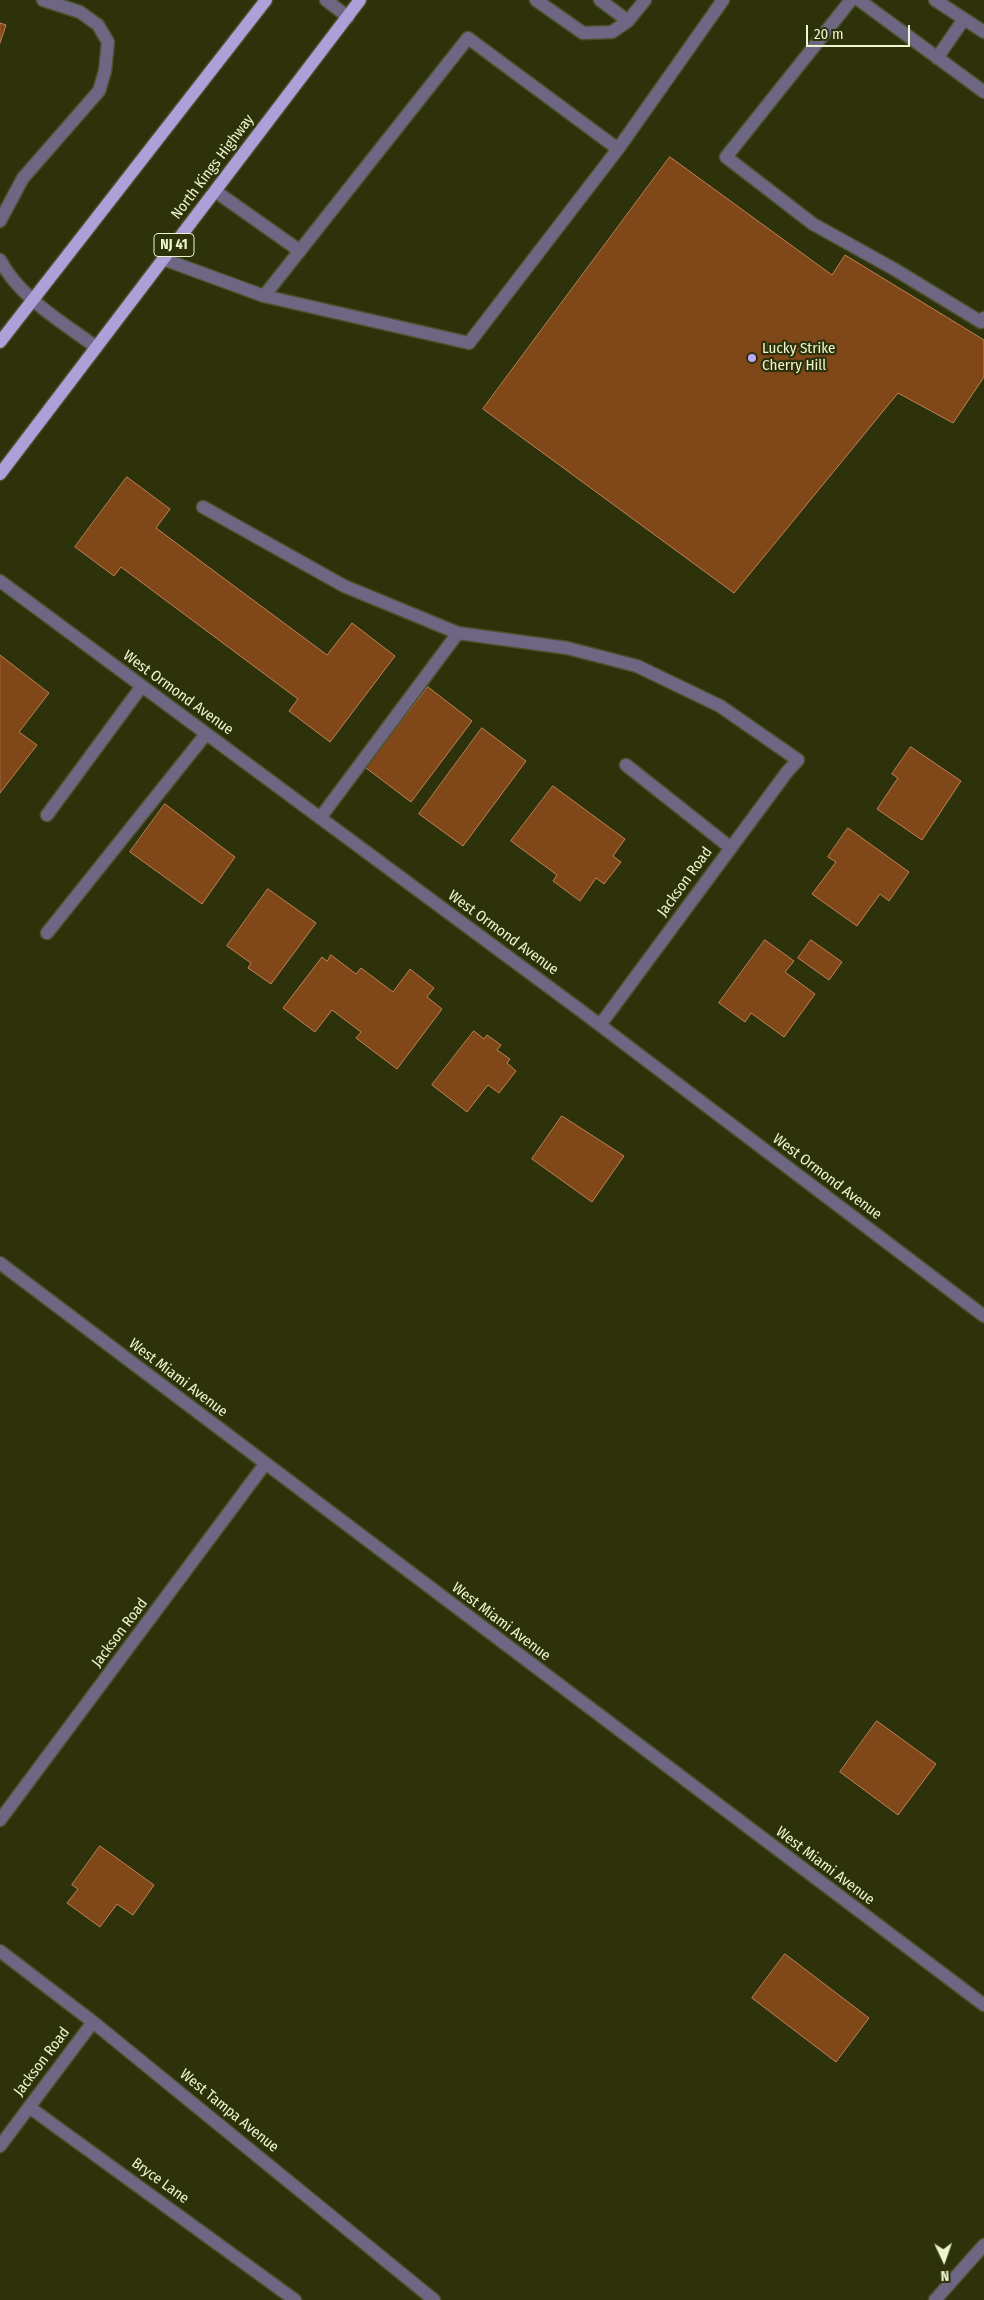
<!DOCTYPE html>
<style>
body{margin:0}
#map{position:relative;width:984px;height:2300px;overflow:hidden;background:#2d320b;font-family:"Fira Sans Condensed",sans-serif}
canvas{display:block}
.north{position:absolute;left:919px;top:2235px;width:50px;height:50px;-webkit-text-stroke:4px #2d320b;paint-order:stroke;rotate:177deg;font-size:14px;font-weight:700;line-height:20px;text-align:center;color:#eef4d0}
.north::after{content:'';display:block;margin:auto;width:18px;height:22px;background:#eef4d0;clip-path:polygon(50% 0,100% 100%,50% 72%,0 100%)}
.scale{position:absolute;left:806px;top:25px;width:104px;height:22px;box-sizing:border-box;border:2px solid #eef4d0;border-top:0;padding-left:6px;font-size:15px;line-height:18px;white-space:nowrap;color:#eef4d0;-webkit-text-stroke:4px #2d320b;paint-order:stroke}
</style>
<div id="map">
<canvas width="984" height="2300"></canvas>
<div class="north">N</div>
<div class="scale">20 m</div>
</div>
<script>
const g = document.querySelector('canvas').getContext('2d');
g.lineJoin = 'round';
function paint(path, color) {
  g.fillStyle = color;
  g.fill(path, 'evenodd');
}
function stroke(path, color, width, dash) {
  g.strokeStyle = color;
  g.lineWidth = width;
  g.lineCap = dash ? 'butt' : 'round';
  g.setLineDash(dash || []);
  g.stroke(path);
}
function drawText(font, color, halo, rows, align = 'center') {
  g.font = font + ' "Fira Sans Condensed",sans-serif';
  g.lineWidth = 4.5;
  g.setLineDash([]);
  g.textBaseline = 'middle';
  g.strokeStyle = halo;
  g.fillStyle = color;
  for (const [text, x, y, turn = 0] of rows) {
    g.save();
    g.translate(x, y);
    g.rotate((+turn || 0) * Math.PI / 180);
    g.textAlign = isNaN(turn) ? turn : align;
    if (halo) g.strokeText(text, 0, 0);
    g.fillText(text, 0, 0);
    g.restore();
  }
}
const building = new Path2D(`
 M0 23 6 25 0 43Z
 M670 157 832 275 845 255 984 340V377L953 423 898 393 734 593 483 409Z
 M127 477 170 509 156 528 327 655 352 623 395 656 330 742 289 711 298 699 121 567 114 576 75 547Z
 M0 655 49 693 19 732 37 745 0 793Z
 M428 687 472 721 411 802 366 768Z
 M482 728 526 761 463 846 419 814Z
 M911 747 961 781 922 840 877 809 898 778 892 774Z
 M553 786 625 839 613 856 621 862 604 884 596 878 580 901 553 881 557 875 511 841Z
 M165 804 235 857 202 904 130 852Z
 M848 828 909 872 889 901 880 894 857 926 812 894 836 862 828 857Z
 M268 889 316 923 271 984 248 968 251 963 227 946Z
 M765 940 794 961 785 972 815 994 784 1037 751 1013 745 1022 719 1003Z
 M811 940 842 962 829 980 798 958Z
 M331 955 356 974 361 968 393 992 410 969 434 988 427 997 442 1009 397 1069 356 1038 361 1032 332 1010 315 1032 283 1008 322 957 327 961Z
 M474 1031 484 1039 487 1035 501 1045 497 1050 510 1059 507 1063 516 1071 499 1093 488 1085 467 1112 432 1085Z
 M562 1116 624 1156 592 1202 532 1159Z
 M877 1721 936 1764 898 1815 840 1772Z
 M100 1846 154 1885 133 1915 117 1904 100 1927 67 1903 78 1889 72 1885Z
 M785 1954 869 2018 836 2062 752 1998Z`);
const minor = new Path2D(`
 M326 0 348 17
 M536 0 583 33 612 32 628 21 645 0
 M600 0 628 21
 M851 0 726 157 813 224 894 269 981 322 984 318
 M859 0 984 92
 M935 0 984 32
 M937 58 964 19
 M618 149 723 0
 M215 191 300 251
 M0 221 23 178 99 91 105 71 108 42 98 25 80 12 43 0
 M163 259 264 296 469 343 618 149 468 38 264 296
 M0 260C20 298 62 322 96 347
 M203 507 344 586 458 633 320 818
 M0 581 584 1013 984 1316
 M458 633 567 648 637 666 720 706 798 760 787 772 600 1025
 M626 765 731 848
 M47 815 142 686
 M47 933 206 734
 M0 1263 984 2005
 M0 1820 265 1464
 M0 1951 93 2022 434 2300
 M29 2107 295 2300
 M0 2146 93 2022
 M935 2300 984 2245`);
const major = new Path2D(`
 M0 342 266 0
 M0 474 360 0`);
const markers = [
 [752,358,5,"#bda9f5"]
];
const shields = [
 [174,245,40]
];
const shieldNames = [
 ["NJ 41",174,245]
];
const streetNames = [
 ["North Kings Highway",213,167,-53],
 ["West Ormond Avenue",178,693,36],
 ["Jackson Road",685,882,-54],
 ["West Ormond Avenue",503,933,36],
 ["West Ormond Avenue",827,1177,37],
 ["West Miami Avenue",178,1378,37],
 ["West Miami Avenue",501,1622,37],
 ["Jackson Road",120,1633,-53],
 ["West Miami Avenue",825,1866,37],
 ["Jackson Road",42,2062,-53],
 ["West Tampa Avenue",229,2111,39],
 ["Bryce Lane",160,2181,36]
];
const poiNames = [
 ["Lucky Strike",762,349],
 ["Cherry Hill",762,366]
];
paint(building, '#804719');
stroke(building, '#c08256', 1);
stroke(minor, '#4c512b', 15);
stroke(major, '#4c512b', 15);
stroke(minor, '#6e6783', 12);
stroke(major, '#ad9fd8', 12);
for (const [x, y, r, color] of markers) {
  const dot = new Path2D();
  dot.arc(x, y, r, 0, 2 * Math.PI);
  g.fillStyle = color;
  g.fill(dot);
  stroke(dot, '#2d320b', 2);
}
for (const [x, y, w] of shields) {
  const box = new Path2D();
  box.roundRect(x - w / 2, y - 11.5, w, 23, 4);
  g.fillStyle = '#2d320b';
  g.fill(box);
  stroke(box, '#eef4d0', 1);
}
drawText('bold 14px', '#eef4d0', null, shieldNames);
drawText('15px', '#eef4d0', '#2d320b', streetNames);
drawText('15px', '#eef4d0', '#2d320b', poiNames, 'left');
</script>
